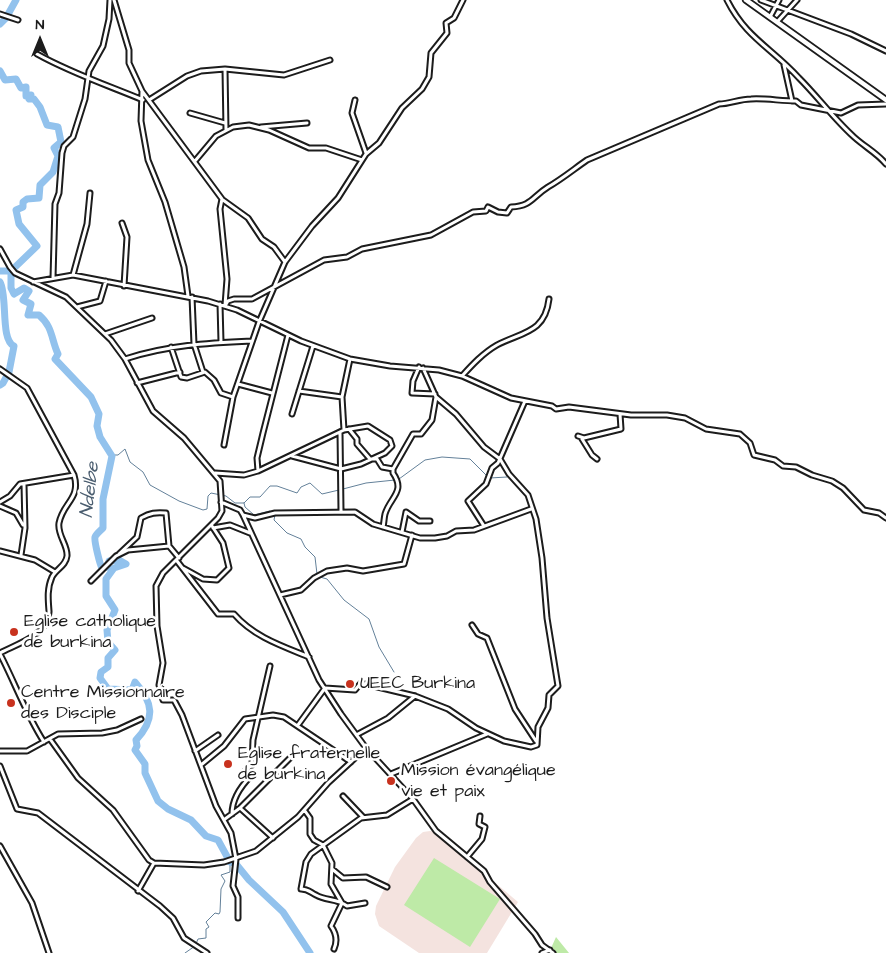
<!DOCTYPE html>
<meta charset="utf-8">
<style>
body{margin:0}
#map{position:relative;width:886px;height:953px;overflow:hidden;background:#fff;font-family:"Architects Daughter",sans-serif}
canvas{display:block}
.north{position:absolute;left:15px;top:15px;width:50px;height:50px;-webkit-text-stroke:4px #fff;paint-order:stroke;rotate:0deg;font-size:14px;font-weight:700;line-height:20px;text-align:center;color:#1c1c1c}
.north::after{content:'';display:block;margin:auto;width:18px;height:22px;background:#1c1c1c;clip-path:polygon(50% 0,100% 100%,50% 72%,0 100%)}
</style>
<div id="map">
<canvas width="886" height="953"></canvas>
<div class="north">N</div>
</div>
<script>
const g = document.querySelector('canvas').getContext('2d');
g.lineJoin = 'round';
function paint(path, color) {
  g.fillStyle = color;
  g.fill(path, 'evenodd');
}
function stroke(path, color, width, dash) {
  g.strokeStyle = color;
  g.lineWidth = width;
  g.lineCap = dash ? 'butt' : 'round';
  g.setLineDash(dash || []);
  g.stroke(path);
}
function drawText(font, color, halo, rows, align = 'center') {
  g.font = font + ' "Architects Daughter",sans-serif';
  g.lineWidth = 5;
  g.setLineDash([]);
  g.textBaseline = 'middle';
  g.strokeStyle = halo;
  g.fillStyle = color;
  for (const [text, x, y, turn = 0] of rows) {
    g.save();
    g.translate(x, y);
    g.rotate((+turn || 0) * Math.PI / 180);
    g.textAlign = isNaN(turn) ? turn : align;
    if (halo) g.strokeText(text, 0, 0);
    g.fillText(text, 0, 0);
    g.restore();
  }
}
const built = new Path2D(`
 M430 831H434L518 902 487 953H419L379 926 375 914 376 906 395 867 416 838 423 832Z`);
const green = new Path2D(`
 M434 858 500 899 470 947 404 905Z
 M556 937 569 953H552V946Z`);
const stream = new Path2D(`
 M111 455H118L125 449 130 462 143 472 150 485 179 501 203 510 207 509 208 496 211 493 226 496 235 503H244L250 497H260L270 486H277L297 493 301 487 310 483 322 494 339 490
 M490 478 507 477
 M399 479 425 460 442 457 470 459 487 476
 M343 489 366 483 395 480
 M244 503 245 507 254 515 270 511 275 515 274 520 287 533 301 539 305 547 315 557 317 574
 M320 577 327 579 344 600 369 619 379 647 394 672
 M185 953 195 946 198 939 206 938V929L209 927 206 922 215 913 219 914 220 912 221 889 225 881 221 875 230 872V862`);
const river = new Path2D(`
 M0 24 6 18 16 0
 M0 71 5 80 16 79 21 88 26 87V96L31 95 29 99H34L40 107 47 125 58 127 61 142 54 148 58 156 53 172 40 185 39 198 27 199 23 202V207L16 210 19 224 37 246 11 271V288L14 294 24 288 29 291 23 300 31 304 28 315H39C53 327 51 339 58 354L55 359 91 397 99 414 97 426 100 437 112 456 103 499V528C101 530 96 534 95 537 94 541 100 565 102 568L107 567 109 561 119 560 126 564 114 568 106 579V596L115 610 107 630 108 642 115 650 108 658V667L101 672 100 678 108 689 132 690 135 682C153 702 156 719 136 740L137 746 135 750 145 764V773L158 801 168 809 191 820 206 836 218 840 230 862 236 864 249 880 283 912 310 953
 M0 271H11
 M0 282C8 296 0 340 14 346L9 372 3 383 0 385`);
const minor = new Path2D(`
 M114 0 129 50V63L142 91 141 121 148 160 165 202 184 267 188 296
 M727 0C746 38 772 48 799 78 818 97 834 119 854 137 865 147 877 153 886 164
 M761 0 851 34 886 51
 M0 14 18 20
 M770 17 779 0
 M777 22 797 0
 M37 54C71 73 107 85 143 100
 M784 65 792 101
 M225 69 226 130
 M142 91 222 199 220 209 227 279 225 305
 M149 100 187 76 201 71 225 69 284 75 330 60
 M355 100 352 113 366 153
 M190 113 225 123
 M261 127 307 123
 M195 161 216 136 233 127 249 125 269 130 309 148H326L362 160
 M223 200 248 218 262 239 274 247 285 262
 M122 223 127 237 124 286
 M0 249 10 267 15 273 66 297 111 340 125 359 153 411 184 438 220 481 222 511 218 518 163 573 156 586 157 626 163 663 159 685 163 700H174L182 715 216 806 231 833 236 859 233 886 238 897V918
 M73 275 87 224 90 193
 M53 278 55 204 59 193 62 153 64 146 73 137 85 99 89 71 103 46 109 19 110 0
 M33 282 73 275 208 301 237 310 301 341 350 359 390 366 439 370 462 376 511 398 552 406 556 409 569 407 631 415H667L685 418 706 429 740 434 750 443 754 455 775 460 783 466 796 467 812 475 832 481 843 488 864 510 879 513 886 518
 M192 297 194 344 203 372
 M220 304 221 342
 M225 306 228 301 234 299H252L324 260 347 257 362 249 431 235 473 212 486 211 488 207 498 212 507 213 511 207C532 206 532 197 548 187 562 179 574 169 587 160L719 104C730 104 739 99 751 99 765 98 781 101 796 101L801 105 841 113 858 105 886 104
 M77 307 100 301 106 281
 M105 334 152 318
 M171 347 181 377 187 378 205 372 214 380 221 393 233 397
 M125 359C167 345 208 343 252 341
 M419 367 413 381 412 393 435 394
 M0 369 27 388 74 475C81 499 63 502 59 523 57 535 68 545 67 556 66 566 56 569 52 577 47 588 48 599 49 611 50 634 17 644 0 653
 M462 376C472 365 483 353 497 345 522 332 545 333 549 299
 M137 383 180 372
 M238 384 272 393
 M299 391 342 397
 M292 414 313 346
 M349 429 357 439V444L370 459H377L382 467 393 469
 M340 432 341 511
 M578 436 584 438 621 429 620 414
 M582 439 592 455 597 459
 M224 445 233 397 259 322 285 262 312 226 338 198 366 154 379 143 402 108 422 89 429 77 431 53 447 33 446 23 454 18 463 0
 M292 456 341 469 361 464 385 453 392 446 390 440 368 426 344 430
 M258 471 257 458 263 433 288 335
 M215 473 244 475 258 471 344 430 342 397 350 359
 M0 502 10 496 20 484 74 475
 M221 502 240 510 243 515 319 680 341 714 366 748 413 799 436 831 484 871 490 882 535 934 542 945 553 953
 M0 506 16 513 23 525
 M243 515 255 518 275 513 355 512 373 524 420 538H435L447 536 456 531 474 530 531 509
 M484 526 468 501 486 484 492 468 498 463 525 401
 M383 527C384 523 384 518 385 514 390 497 406 492 393 473V469L413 434H421L432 420 436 397
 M213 528 230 525 250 533
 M402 532 406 512 419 521H430
 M0 551 35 560 55 572
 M119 554 137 537 141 518C150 513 156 512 166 513L169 546 179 558
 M21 555 25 528 24 484
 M177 561 218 614H234C254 637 282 646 309 657
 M183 568 203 579 217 580 229 568 223 543 212 526
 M91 581 116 556 128 550 169 546
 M280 595 301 590 314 578 327 571 347 568 363 571 404 564 412 535
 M472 625 478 634 487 638 515 709 536 741
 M0 654C15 683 26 714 44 742
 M298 725 325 688 355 690 361 683 415 696 448 709 476 728 504 741 531 747 537 745 538 727 548 708 549 695 558 686 547 618 542 558 536 519 528 495 509 474 500 459 484 447 456 414 436 397 423 368
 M358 734 388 718 415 696
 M50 739 78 778 113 810 149 860 154 863 204 865 224 862 256 851 298 817 328 783 366 748
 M0 751H27L58 734 102 733 117 730 141 719
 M195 751 218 735
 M201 765 224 746 245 719 273 715 284 717 351 762
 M0 766 17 809 38 813 160 906 173 918 184 938 207 953
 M391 774 487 734
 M343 796 363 817
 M240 808 273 838
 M305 811 310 818V834L314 840 323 845 332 863 331 884 342 903 331 926C336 933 338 940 334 949
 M232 814C232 800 241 786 251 776L246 770 252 765 253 740 270 666
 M225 819 240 808 290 758
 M0 846 32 903 49 953
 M467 857 482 839 485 827 479 824 480 816
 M332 869 343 878 366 877 387 887
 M138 891 154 863
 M365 903 347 906C337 898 326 901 316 895 310 892 308 889 301 889L306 862 311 854 361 818 387 815 413 799
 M542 953 550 950`);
const secondary = new Path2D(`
 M746 0 886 100`);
const markers = [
 [14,632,5,"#c8321e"],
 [350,684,5,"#c8321e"],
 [11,703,5,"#c8321e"],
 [228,764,5,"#c8321e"],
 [391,781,5,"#c8321e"]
];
const poiNames = [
 ["Eglise catholique",24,622],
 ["de burkina",24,643],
 ["UEEC Burkina",360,684],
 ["Centre Missionnaire",21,693],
 ["des Disciple",21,714],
 ["Eglise fraternelle",238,754],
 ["de burkina",238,775],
 ["Mission évangélique",401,771],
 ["vie et paix",401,792]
];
const waterNames = [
 ["Ndelbe",91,490,-83]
];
paint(built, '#f4e3df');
paint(green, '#beeaa7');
stroke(stream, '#638099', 1);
stroke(river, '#92c2ed', 7);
stroke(minor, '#1c1c1c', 7);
stroke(secondary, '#1c1c1c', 8);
stroke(minor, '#fff', 3);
stroke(secondary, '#fff', 4.5);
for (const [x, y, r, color] of markers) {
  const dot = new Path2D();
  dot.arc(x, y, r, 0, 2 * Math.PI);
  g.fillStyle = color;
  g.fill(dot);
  stroke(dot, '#fff', 2);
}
drawText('18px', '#1c1c1c', '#fff', poiNames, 'left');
drawText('italic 19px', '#4b5e70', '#fff', waterNames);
</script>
